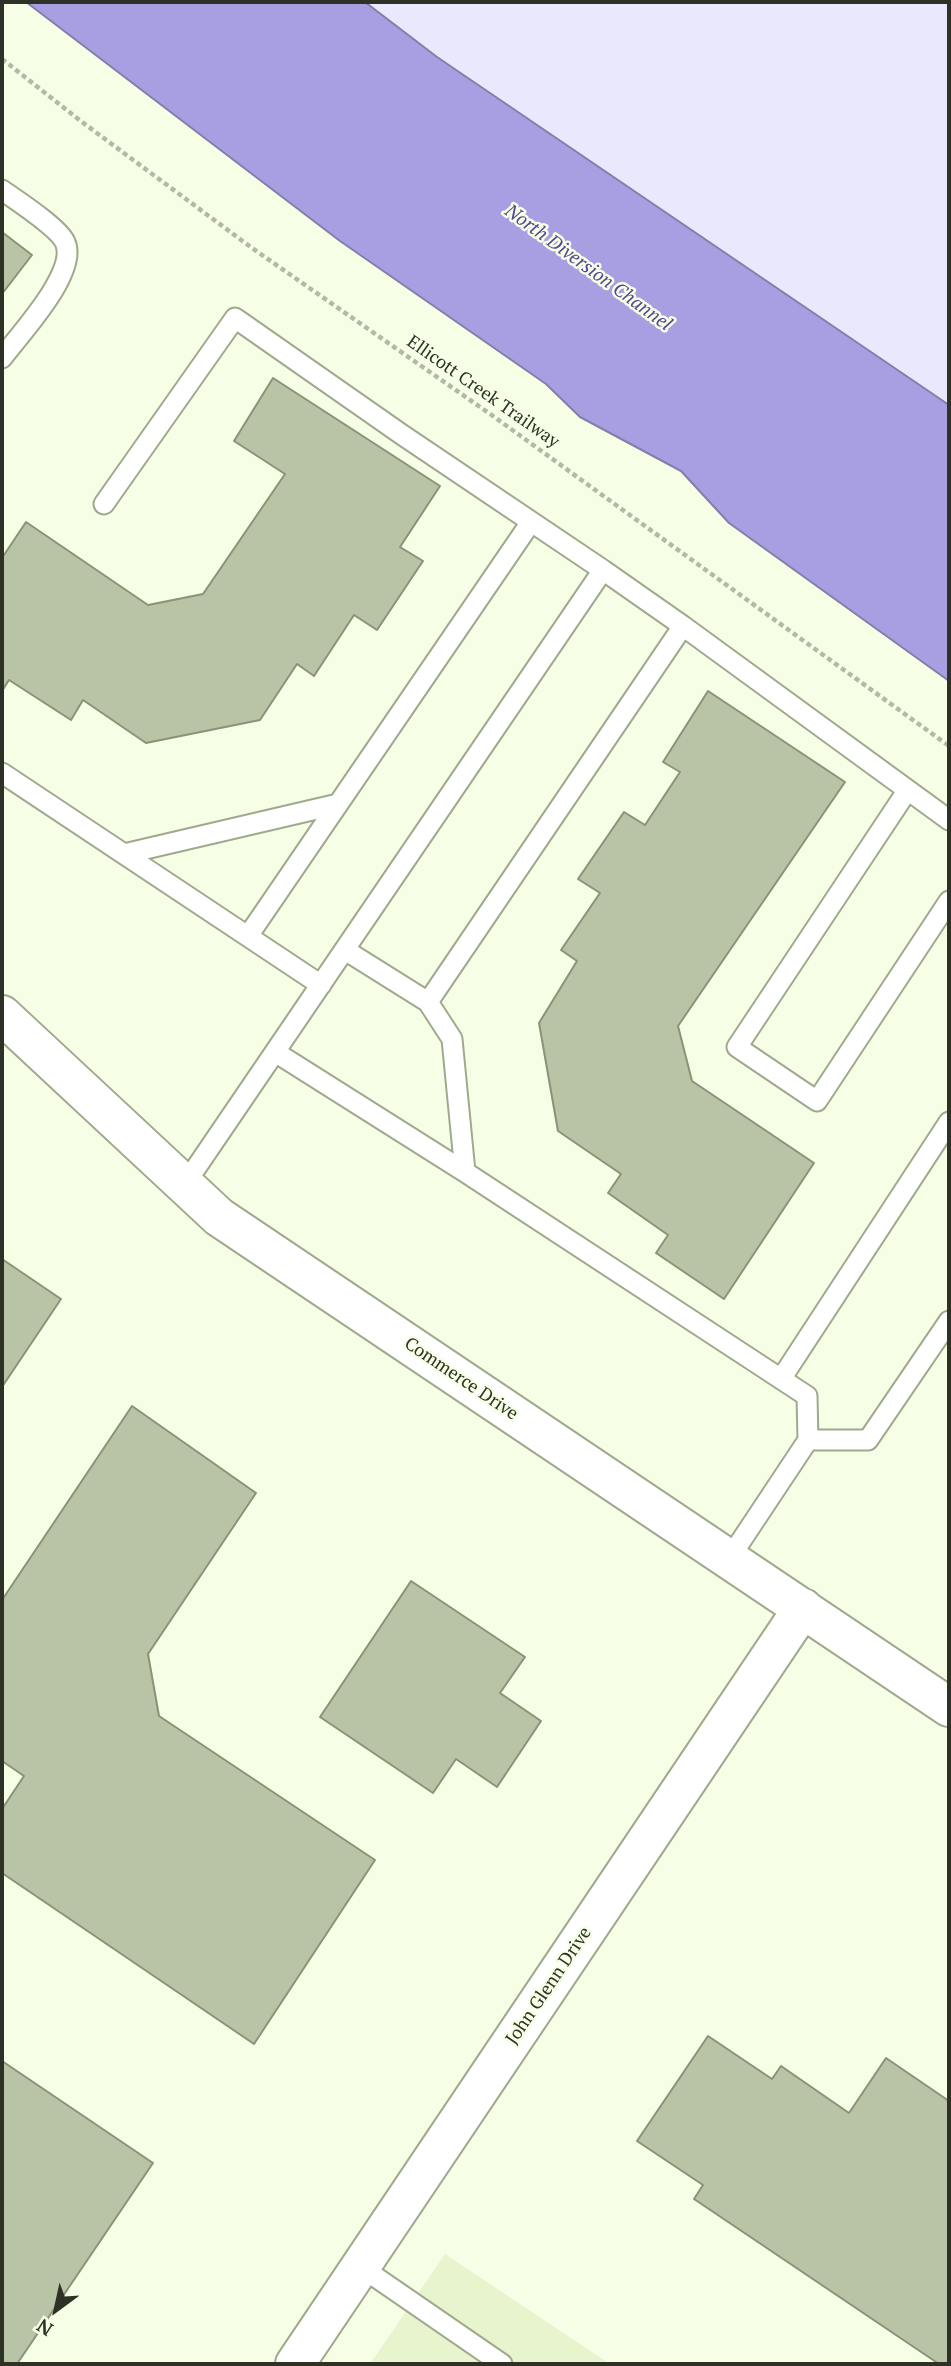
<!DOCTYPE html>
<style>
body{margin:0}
#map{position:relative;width:951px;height:2366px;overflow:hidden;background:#f6ffe6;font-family:"PT Serif",serif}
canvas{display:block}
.frame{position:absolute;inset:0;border:4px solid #2e3226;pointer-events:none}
.north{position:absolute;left:21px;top:2275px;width:70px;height:70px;-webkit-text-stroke:5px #f6ffe6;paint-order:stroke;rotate:213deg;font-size:19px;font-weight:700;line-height:28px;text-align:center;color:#2e3226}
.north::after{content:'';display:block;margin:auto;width:24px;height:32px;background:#2e3226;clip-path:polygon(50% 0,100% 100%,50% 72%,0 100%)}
</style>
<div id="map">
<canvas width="951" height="2366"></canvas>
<div class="frame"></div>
<div class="north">N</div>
</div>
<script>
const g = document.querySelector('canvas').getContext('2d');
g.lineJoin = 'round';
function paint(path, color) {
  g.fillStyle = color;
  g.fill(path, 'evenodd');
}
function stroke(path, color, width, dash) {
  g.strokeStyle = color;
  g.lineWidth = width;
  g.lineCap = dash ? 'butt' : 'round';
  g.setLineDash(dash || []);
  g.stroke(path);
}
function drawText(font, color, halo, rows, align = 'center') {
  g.font = font + ' "PT Serif",serif';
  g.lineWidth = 5;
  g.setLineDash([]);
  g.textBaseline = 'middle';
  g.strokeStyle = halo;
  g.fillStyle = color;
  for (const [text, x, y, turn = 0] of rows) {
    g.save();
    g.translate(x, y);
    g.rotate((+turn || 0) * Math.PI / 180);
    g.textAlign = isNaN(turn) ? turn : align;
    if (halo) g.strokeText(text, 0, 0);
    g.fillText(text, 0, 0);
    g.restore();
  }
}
const built = new Path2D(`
 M445 2254 610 2364H370Z`);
const green = new Path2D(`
 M365 2H949V405L437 57Z`);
const water = new Path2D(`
 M26 2H365L437 57 949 405V681L729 523 681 471 580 417 546 384 340 241Z`);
const building = new Path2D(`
 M2 232 32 255 2 294Z
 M273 378 440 486 400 547 423 561 377 630 354 615 314 676 297 664 260 720 146 743 83 700 71 720 9 680 2 691V558L26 522 148 605 203 594 285 474 234 441Z
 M708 691 845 782 678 1026 692 1081 814 1163 724 1299 656 1253 668 1235 608 1193 621 1174 558 1131 539 1023 577 961 561 950 600 893 578 879 624 812 645 825 680 772 663 762Z
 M2 1259 61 1299 2 1387Z
 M132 1406 256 1493 148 1654 159 1716 375 1860 254 2044 2 1873V1809L24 1776 2 1761V1600Z
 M411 1581 525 1657 500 1693 541 1721 497 1787 456 1759 433 1793 320 1717Z
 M708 2036 772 2079 781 2066 849 2113 886 2058 949 2101V2364H939L694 2199 703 2185 637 2141Z
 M2 2061 153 2163 17 2364H2Z`);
const path = new Path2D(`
 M2 59 82 122 252 248 493 416 949 746`);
const service = new Path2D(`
 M2 190C16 200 58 227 65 242 79 272 19 335 2 358
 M104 504 235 318 401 434 603 570 185 1184
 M603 570 683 626
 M2 773 321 985
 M907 791 737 1047 817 1101 949 901
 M124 854 338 804
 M248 936 531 522
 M345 950 428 1002 452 1039 465 1172
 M428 1002 683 626 949 820
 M275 1052 465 1172 807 1396 808 1440 729 1559
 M781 1379 949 1122
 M808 1440H868L949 1321
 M361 2267 502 2364`);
const minor = new Path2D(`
 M2 1015 219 1217 949 1707
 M295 2364 803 1608`);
const streetNames = [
 ["Ellicott Creek Trailway",483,392,35],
 ["Commerce Drive",461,1379,34],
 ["John Glenn Drive",549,1986,-56]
];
const waterNames = [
 ["North Diversion Channel",588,268,36]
];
paint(built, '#e7f4ce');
paint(green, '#eae8fc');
paint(water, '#a89fe2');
stroke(water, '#837eaa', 2);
paint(building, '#b9c3a6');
stroke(building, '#899376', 2);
stroke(service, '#9fa98c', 23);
stroke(minor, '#9fa98c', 42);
stroke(path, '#b2b9a5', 4.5, [5, 3.5]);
stroke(service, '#fff', 19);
stroke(minor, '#fff', 38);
drawText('18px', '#2e3226', '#f6ffe6', streetNames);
drawText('italic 19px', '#574696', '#f6ffe6', waterNames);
</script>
